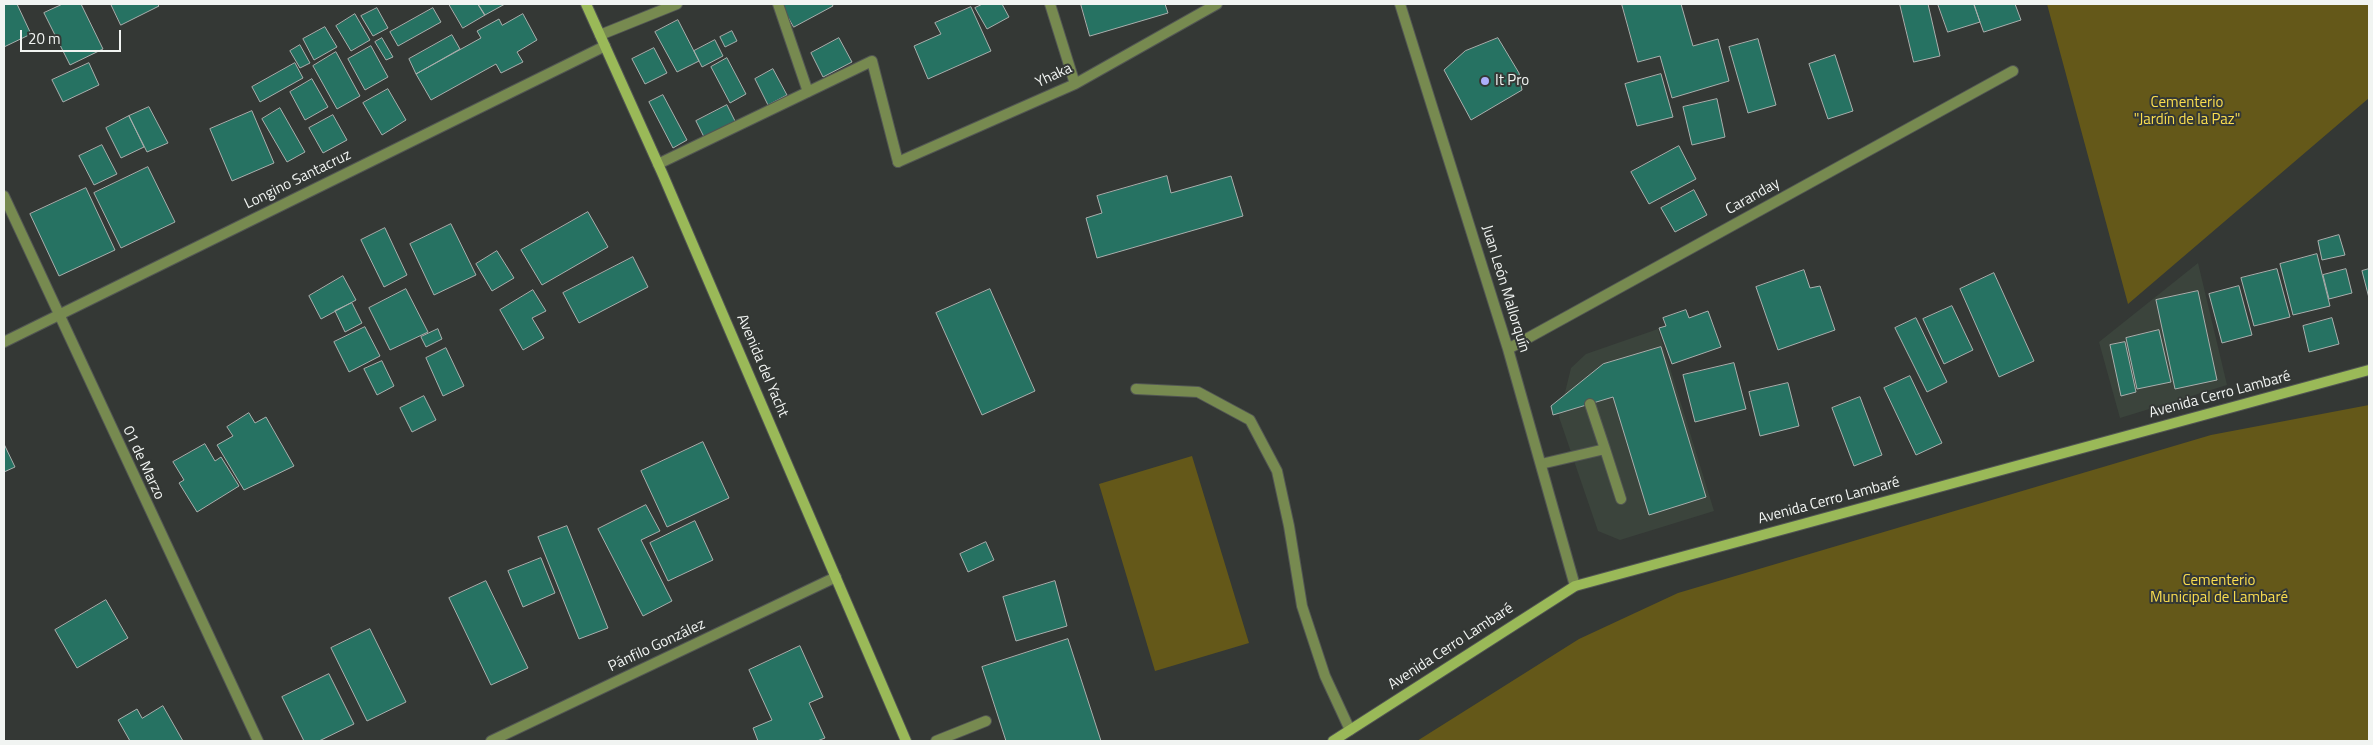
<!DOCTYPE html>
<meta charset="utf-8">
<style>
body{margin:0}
#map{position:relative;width:2373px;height:745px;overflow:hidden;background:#343835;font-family:"Titillium Web",sans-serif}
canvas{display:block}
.frame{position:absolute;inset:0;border:5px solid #f1f4f2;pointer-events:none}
.scale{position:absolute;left:20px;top:30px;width:101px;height:22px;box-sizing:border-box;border:2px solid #f1f4f2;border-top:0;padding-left:6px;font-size:15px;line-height:18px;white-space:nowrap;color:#f1f4f2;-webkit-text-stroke:4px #343835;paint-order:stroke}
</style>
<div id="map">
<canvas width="2373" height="745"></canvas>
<div class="frame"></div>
<div class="scale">20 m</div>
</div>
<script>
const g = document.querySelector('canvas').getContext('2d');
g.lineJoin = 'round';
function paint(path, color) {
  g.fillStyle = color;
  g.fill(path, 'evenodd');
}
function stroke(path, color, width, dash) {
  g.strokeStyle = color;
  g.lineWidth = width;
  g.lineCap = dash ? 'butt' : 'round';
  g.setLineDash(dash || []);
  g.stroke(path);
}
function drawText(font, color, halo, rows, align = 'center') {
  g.font = font + ' "Titillium Web",sans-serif';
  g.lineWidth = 4;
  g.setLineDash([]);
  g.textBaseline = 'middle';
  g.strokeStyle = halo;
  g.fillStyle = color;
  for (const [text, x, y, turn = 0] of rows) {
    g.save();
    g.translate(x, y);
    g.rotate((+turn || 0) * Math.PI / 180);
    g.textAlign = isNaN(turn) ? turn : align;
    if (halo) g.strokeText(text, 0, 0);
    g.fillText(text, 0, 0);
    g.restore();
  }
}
const built = new Path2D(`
 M2198 263 2227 385 2120 418 2099 342Z
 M1658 329 1714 511 1620 540 1598 531 1559 417 1571 368 1586 354Z`);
const green = new Path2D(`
 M2047 4H2369V98L2128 304Z
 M2369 405V741H1417L1579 639 1678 593 2211 435Z
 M1192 456 1249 643 1155 671 1099 484Z`);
const building = new Path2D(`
 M4 4H17L31 34 4 47Z
 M63 4H81L103 49 70 65 44 13Z
 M111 4H157L159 6 121 25Z
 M449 4H478L485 15 463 28Z
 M478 4H505L485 15Z
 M781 4H832L833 6 794 27Z
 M983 4H1002L1009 17 987 29 975 8Z
 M1081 4H1165L1168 13 1090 36Z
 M1622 4H1681L1693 46 1718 39 1729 81 1672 98 1660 56 1638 62Z
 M1900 4H1928L1940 56 1914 62Z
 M1938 4H1974L1980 22 1948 32Z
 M1974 4H2015L2021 20 1984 32Z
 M971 7 991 51 928 79 914 46 941 34 935 23Z
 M377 8 388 28 373 36 361 16Z
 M433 8 441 22 398 46 390 32Z
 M355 14 370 40 351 51 336 26Z
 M523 14 537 40 517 52 523 62 501 73 496 64 431 100 416 74 481 38 477 31 499 19 502 25Z
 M678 20 699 61 677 72 655 32Z
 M325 27 337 47 314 60 303 39Z
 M732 31 737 41 725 47 720 37Z
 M452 35 460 49 416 74 409 59Z
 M382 38 393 57 386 60 375 42Z
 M839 38 852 62 823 77 811 53Z
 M1498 38 1519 73 1522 90 1471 120 1444 70 1465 51Z
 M1758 39 1776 105 1748 113 1729 47Z
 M715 40 723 56 702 67 694 51Z
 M300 45 310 63 300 68 290 51Z
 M371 46 388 77 365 90 348 59Z
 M654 48 667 73 645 84 632 59Z
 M336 52 360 96 337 109 313 66Z
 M1835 55 1853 111 1828 119 1809 64Z
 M727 58 746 94 730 103 711 67Z
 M89 63 99 85 63 102 52 80Z
 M295 63 303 78 260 102 252 87Z
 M773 69 787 95 768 105 755 79Z
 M1661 74 1673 117 1637 126 1625 84Z
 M312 79 328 107 305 120 290 92Z
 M388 89 406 120 382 135 363 103Z
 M663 95 687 140 673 148 649 102Z
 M1717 99 1725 137 1692 145 1683 107Z
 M727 105 736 123 705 139 696 121Z
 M149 107 168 143 147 152 129 116Z
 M280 108 305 152 287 162 262 119Z
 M252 111 274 163 232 181 210 129Z
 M333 115 347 140 323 153 309 128Z
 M129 116 144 147 121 158 106 128Z
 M102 145 117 174 94 185 79 156Z
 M1679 146 1696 179 1649 204 1631 172Z
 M148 167 175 222 121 248 94 193Z
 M1167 176 1171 193 1231 176 1243 216 1097 258 1086 218 1102 213 1097 196Z
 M86 188 115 250 59 276 30 214Z
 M1694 190 1707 215 1675 232 1661 208Z
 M588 212 608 247 542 285 521 250Z
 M451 224 476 275 434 295 410 244Z
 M385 228 407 275 384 287 361 240Z
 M2339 235 2345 255 2322 260 2318 241Z
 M497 251 514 278 492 291 476 264Z
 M2317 254 2330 306 2293 315 2280 264Z
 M633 257 648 287 579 323 563 293Z
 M2277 269 2290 317 2254 326 2241 278Z
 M2346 269 2352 293 2329 299 2323 275Z
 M2369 269V298L2362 271Z
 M1804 270 1810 288 1820 286 1835 330 1778 350 1756 287Z
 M1994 273 2034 361 1999 377 1960 289Z
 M343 276 356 300 321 319 309 296Z
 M2239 286 2252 335 2222 343 2209 294Z
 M406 289 428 332 390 350 369 308Z
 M990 289 1035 391 982 415 936 313Z
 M533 290 546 311 532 318 544 338 523 350 500 310Z
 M2198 291 2217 380 2175 389 2156 300Z
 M352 303 362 323 345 332 335 311Z
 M1952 306 1973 350 1944 364 1923 319Z
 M1686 310 1689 318 1708 311 1721 347 1672 364 1659 328 1666 326 1663 318Z
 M1916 318 1947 382 1927 392 1895 328Z
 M2332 318 2339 344 2309 352 2303 326Z
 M365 327 380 356 349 372 334 342Z
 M438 329 442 339 426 347 421 337Z
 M2159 330 2171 382 2137 389 2126 338Z
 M2125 342 2136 392 2121 396 2110 345Z
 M1661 347 1706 497 1649 515 1613 397 1553 415 1551 406 1603 364Z
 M446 348 464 386 443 396 426 358Z
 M382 361 394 386 377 395 364 369Z
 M1734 363 1746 409 1695 422 1683 375Z
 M1910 376 1942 443 1916 455 1884 388Z
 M1788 383 1799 426 1760 436 1749 392Z
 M424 396 436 420 412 432 400 408Z
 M1860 397 1882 455 1854 466 1832 408Z
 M249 413 255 423 266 417 294 466 244 490 217 445 233 436 227 427Z
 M703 442 729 498 667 527 641 471Z
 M4 444 15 467 4 472Z
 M205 444 215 461 221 457 239 486 197 512 179 483 184 480 173 462Z
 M646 505 660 531 641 540 672 601 643 616 598 529Z
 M695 521 713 560 668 581 650 543Z
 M567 526 608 628 579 639 538 537Z
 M986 542 994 560 968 572 960 554Z
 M541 558 555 593 523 607 508 571Z
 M486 581 528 668 491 685 449 598Z
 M1055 581 1067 626 1016 641 1003 597Z
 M106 600 128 638 77 668 55 630Z
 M370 629 406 702 367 721 331 648Z
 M1068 639 1101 741H1006L982 667Z
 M800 646 823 697 809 703 825 738 817 741H758L753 728 772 720 749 670Z
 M329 674 354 724 319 741H304L282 697Z
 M163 706 183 741H130L118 720 137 709 142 718Z`);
const lane = new Path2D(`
 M778 4 808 92
 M600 35 677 4
 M658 164 872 61 898 162
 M1136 389 1198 392 1250 420 1277 471 1289 526 1302 606 1325 676 1350 730
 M1590 404 1605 449
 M1541 464 1605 449 1621 499
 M936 741 986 721`);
const street = new Path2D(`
 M1050 4 1075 84
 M1400 4 1508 349 1575 586
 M898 162 1075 84 1217 4
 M4 196 258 741
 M4 342 605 46
 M1508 349 2013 71
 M491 741 836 577`);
const secondary = new Path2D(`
 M586 4 663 175 906 741
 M1333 741 1575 586 2369 370`);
const markers = [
 [1485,81,5,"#adaffb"]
];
const streetNames = [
 ["Yhaka",1054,76,-25],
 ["Longino Santacruz",298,180,-26],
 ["Caranday",1753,197,-29],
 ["Juan León Mallorquín",1505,289,73],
 ["Avenida del Yacht",762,366,67],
 ["Avenida Cerro Lambaré",2220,395,-15],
 ["01 de Marzo",143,463,65],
 ["Avenida Cerro Lambaré",1829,501,-15],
 ["Pánfilo González",657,646,-25],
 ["Avenida Cerro Lambaré",1451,647,-33]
];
const poiNames = [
 ["It Pro",1495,81]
];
const parkNames = [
 ["Cementerio",2187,103],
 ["\"Jardín de la Paz\"",2187,120],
 ["Cementerio",2219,581],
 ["Municipal de Lambaré",2219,598]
];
paint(built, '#3b443c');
paint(green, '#645819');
paint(building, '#267262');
stroke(building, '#a9afad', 1);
stroke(lane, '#525653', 12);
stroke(street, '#525653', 12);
stroke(secondary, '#525653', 12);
stroke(lane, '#778a50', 10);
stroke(street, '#778a50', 10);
stroke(secondary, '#9ab958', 10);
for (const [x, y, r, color] of markers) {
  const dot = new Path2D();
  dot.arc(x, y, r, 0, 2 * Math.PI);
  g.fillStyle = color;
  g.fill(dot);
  stroke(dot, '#343835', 2);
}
drawText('15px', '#f1f4f2', '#343835', streetNames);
drawText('15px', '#f1f4f2', '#343835', poiNames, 'left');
drawText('15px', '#fbde4f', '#343835', parkNames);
</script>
